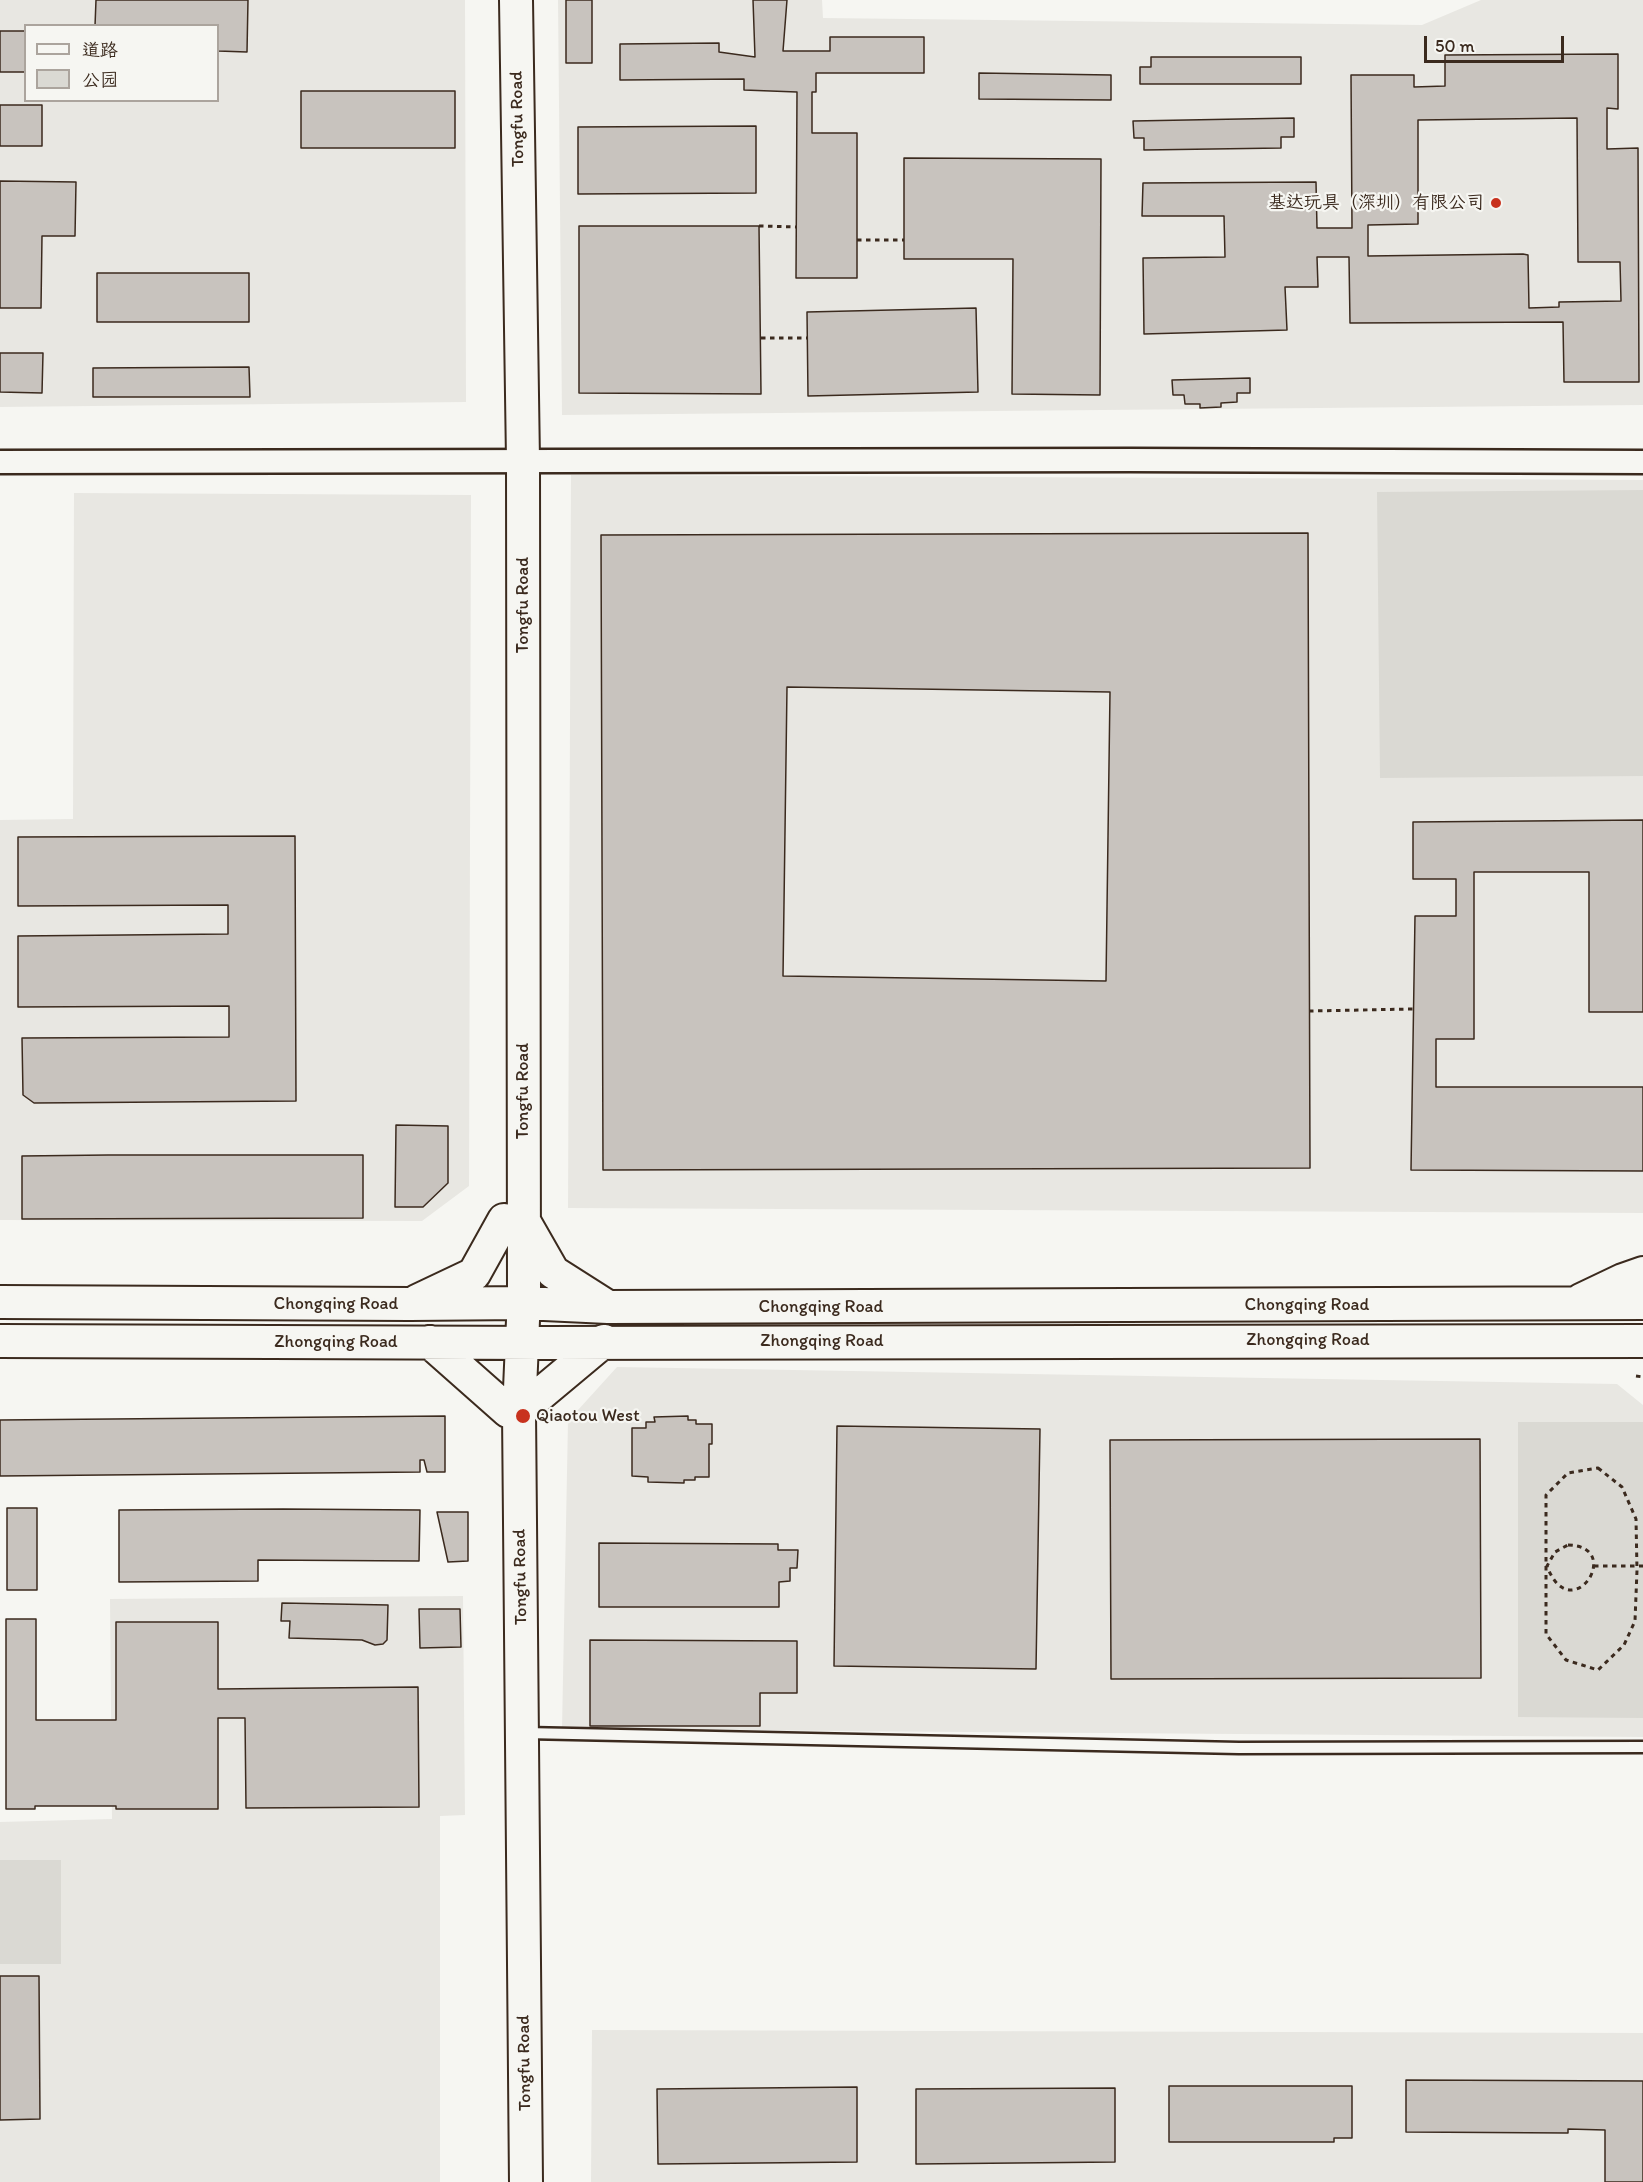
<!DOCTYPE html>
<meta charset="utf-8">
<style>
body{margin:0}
#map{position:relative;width:1643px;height:2182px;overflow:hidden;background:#f6f6f2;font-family:Itim,"LXGW WenKai TC",sans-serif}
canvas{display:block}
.legend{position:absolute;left:24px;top:24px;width:195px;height:78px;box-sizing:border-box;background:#f6f6f2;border:2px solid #aba49d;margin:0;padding:8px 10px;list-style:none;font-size:18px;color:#3b2a1e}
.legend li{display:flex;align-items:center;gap:12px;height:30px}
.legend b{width:30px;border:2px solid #aba49d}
.scale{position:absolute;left:1424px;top:36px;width:140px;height:27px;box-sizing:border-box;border:3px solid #3b2a1e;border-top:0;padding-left:8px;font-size:18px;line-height:21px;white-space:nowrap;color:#3b2a1e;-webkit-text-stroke:4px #f6f6f2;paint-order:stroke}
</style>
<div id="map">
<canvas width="1643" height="2182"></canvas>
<ul class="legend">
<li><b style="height:8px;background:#f6f6f2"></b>道路</li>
<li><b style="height:16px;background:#dad9d3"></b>公园</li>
</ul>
<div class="scale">50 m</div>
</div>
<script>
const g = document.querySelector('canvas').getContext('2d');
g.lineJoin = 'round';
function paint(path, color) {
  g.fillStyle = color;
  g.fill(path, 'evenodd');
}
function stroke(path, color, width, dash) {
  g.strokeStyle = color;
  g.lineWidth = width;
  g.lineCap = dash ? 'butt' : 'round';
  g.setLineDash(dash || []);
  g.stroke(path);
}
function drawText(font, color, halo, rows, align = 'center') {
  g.font = font + ' Itim,"LXGW WenKai TC",sans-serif';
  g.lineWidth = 4.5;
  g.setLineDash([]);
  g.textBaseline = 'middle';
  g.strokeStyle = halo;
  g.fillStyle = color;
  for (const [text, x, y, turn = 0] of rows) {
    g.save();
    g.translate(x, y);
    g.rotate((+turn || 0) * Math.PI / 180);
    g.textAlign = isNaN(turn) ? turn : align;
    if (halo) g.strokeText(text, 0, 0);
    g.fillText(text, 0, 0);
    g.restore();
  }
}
const built = new Path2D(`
 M0 0H465L466 402 0 407ZM26 26H218V100H26Z
 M558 0H822L823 18 1422 25 1481 0H1643V405L562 415Z
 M571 475 1643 480V1213L568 1208Z
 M74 493 471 495 469 1186 422 1221 0 1220V820L73 819Z
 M617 1367 1617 1384 1643 1405V1737L562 1729 568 1421Z
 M463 1596 465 1815 440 1816V2182H0V1822L112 1819 110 1599Z
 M592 2030 1643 2033V2182H591Z`);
const green = new Path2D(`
 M1643 490V776L1380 778 1377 492Z
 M1518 1422H1643V1718L1518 1717Z
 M0 1860H61V1964H0Z`);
const building = new Path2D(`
 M96 0H248L247 52 218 51V26H95Z
 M566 0H592V63H566Z
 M753 0H787L783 51H830V37H924V73H816V92H812V133H857V278H796L797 92 744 90V79L620 80V44L719 43V52L755 57Z
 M0 31H26V72H0Z
 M1618 54V109L1607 108V149L1638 148 1639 382H1564L1563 322 1350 323 1349 257H1317L1318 287H1285L1287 330 1144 334 1143 258 1225 257 1224 216H1142L1143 183 1316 182 1317 228H1352L1351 75H1414V87L1445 86V55ZM1577 118 1578 262H1620L1621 301 1559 302V307L1529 308 1528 255 1523 254 1368 256V225L1418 224V120Z
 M1151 57H1301V84H1140V67H1151Z
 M979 73 1111 75V100L979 99Z
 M301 91H455V148H301Z
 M0 105H42V146H0Z
 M1294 118V137H1281V148L1144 150V138H1134L1133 121Z
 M756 126V193L578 194V127Z
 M904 158 1101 159 1100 395 1012 394 1013 259H904Z
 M0 181 76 182 75 236H42L41 308H0Z
 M579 226H759L761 394 579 393Z
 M97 273H249V322H97Z
 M976 308 978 392 808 396 807 312Z
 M0 353H43L42 393 0 392Z
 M249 367 250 397H93V368Z
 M1250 378V393H1237V402L1221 403V407L1200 408V404H1185L1184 395H1173L1172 380Z
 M1308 533 1310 1168 603 1170 601 535ZM787 687 1110 692 1106 981 783 976Z
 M1643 820V1012H1589V872H1474V1039H1436V1087H1643V1171L1411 1170 1415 916H1456V879H1413V822Z
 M295 836 296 1101 34 1103 23 1095 22 1038 229 1037V1006L18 1007V936L228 934V905L18 906V837Z
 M396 1125 448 1126V1183L423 1207H395Z
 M108 1155H363V1218L22 1219V1156Z
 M445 1416V1472H427L424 1460H420V1472L0 1476V1420Z
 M688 1416V1420H696V1424H712V1444H709V1477H695V1480H684V1483L648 1482V1477L632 1476V1428H646V1422H655L654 1417Z
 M837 1426 1040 1429 1036 1669 834 1666Z
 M1480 1439 1481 1678 1111 1679 1110 1440Z
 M7 1508H37V1590H7Z
 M283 1509 420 1510 419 1561 258 1560V1581L119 1582V1510Z
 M437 1512H468V1561L448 1562Z
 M599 1543 778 1544V1550H798L797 1568H790V1581L779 1582V1607H599Z
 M282 1603 388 1605 387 1640 383 1644 375 1645 362 1640 289 1638 290 1621H281Z
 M419 1609H460L461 1647 420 1648Z
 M6 1619H36V1720H116V1622H218V1689L418 1687 419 1807 246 1808 245 1718H218V1809H116V1806H35V1809H6Z
 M590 1640 797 1641V1693H760V1726H590Z
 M0 1976H39L40 2119 0 2120Z
 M1406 2080 1643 2081V2182H1605V2130L1568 2129V2133L1406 2132Z
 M1169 2086H1352V2138H1334V2142H1169Z
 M857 2087V2162L658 2164 657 2089Z
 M1115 2088V2162L916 2164V2089Z`);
const path = new Path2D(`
 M759 226 796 227
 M857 240H904
 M761 338H807
 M1309 1011 1413 1009
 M1636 1376 1643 1377
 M1598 1468 1622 1487 1636 1519 1637 1570 1635 1621 1624 1645 1598 1670 1566 1660 1546 1634V1495L1568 1473Z
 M1568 1545C1626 1546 1571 1630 1547 1566L1555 1552Z
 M1594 1566H1643`);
const lane = new Path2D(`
 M525 1733 1239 1748 1643 1747`);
const street = new Path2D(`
 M0 462 1130 460 1643 462`);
const secondary = new Path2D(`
 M516 0 523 460 524 1297 519 1412 526 2182
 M525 1223 553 1272 608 1307
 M1581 1300 1623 1280 1643 1273
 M417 1301 474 1274 504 1220
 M0 1302 410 1304 523 1303 608 1307 1643 1303
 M0 1341 544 1343 1643 1341
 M430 1342 508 1411
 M519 1412 604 1341`);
const markers = [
 [1496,203,6,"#c8321e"],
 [523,1416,8,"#c8321e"]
];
const streetNames = [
 ["Tongfu Road",518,119,-91],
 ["Tongfu Road",523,605,-90],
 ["Tongfu Road",523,1091,-90],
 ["Chongqing Road",336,1304],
 ["Chongqing Road",1307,1305],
 ["Chongqing Road",821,1307],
 ["Zhongqing Road",1308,1340],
 ["Zhongqing Road",822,1341],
 ["Zhongqing Road",336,1342],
 ["Tongfu Road",521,1577,-91],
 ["Tongfu Road",525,2063,-91]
];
const poiNames = [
 ["基达玩具（深圳）有限公司",1484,203],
 ["Qiaotou West",536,1416,"left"]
];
paint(built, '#e8e7e2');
paint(green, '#dad9d3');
paint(building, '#c8c3be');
stroke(building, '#3b2a1e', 1.5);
stroke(lane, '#3b2a1e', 15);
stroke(street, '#3b2a1e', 27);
stroke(secondary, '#3b2a1e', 36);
stroke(path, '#3b2a1e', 3, [4.5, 4.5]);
stroke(lane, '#f6f6f2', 10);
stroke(street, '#f6f6f2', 22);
stroke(secondary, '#f6f6f2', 32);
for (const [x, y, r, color] of markers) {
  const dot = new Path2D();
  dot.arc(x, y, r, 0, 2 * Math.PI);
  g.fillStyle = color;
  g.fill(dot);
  stroke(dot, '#f6f6f2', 2);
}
drawText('18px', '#3b2a1e', '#f6f6f2', streetNames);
drawText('18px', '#3b2a1e', '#f6f6f2', poiNames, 'right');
</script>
